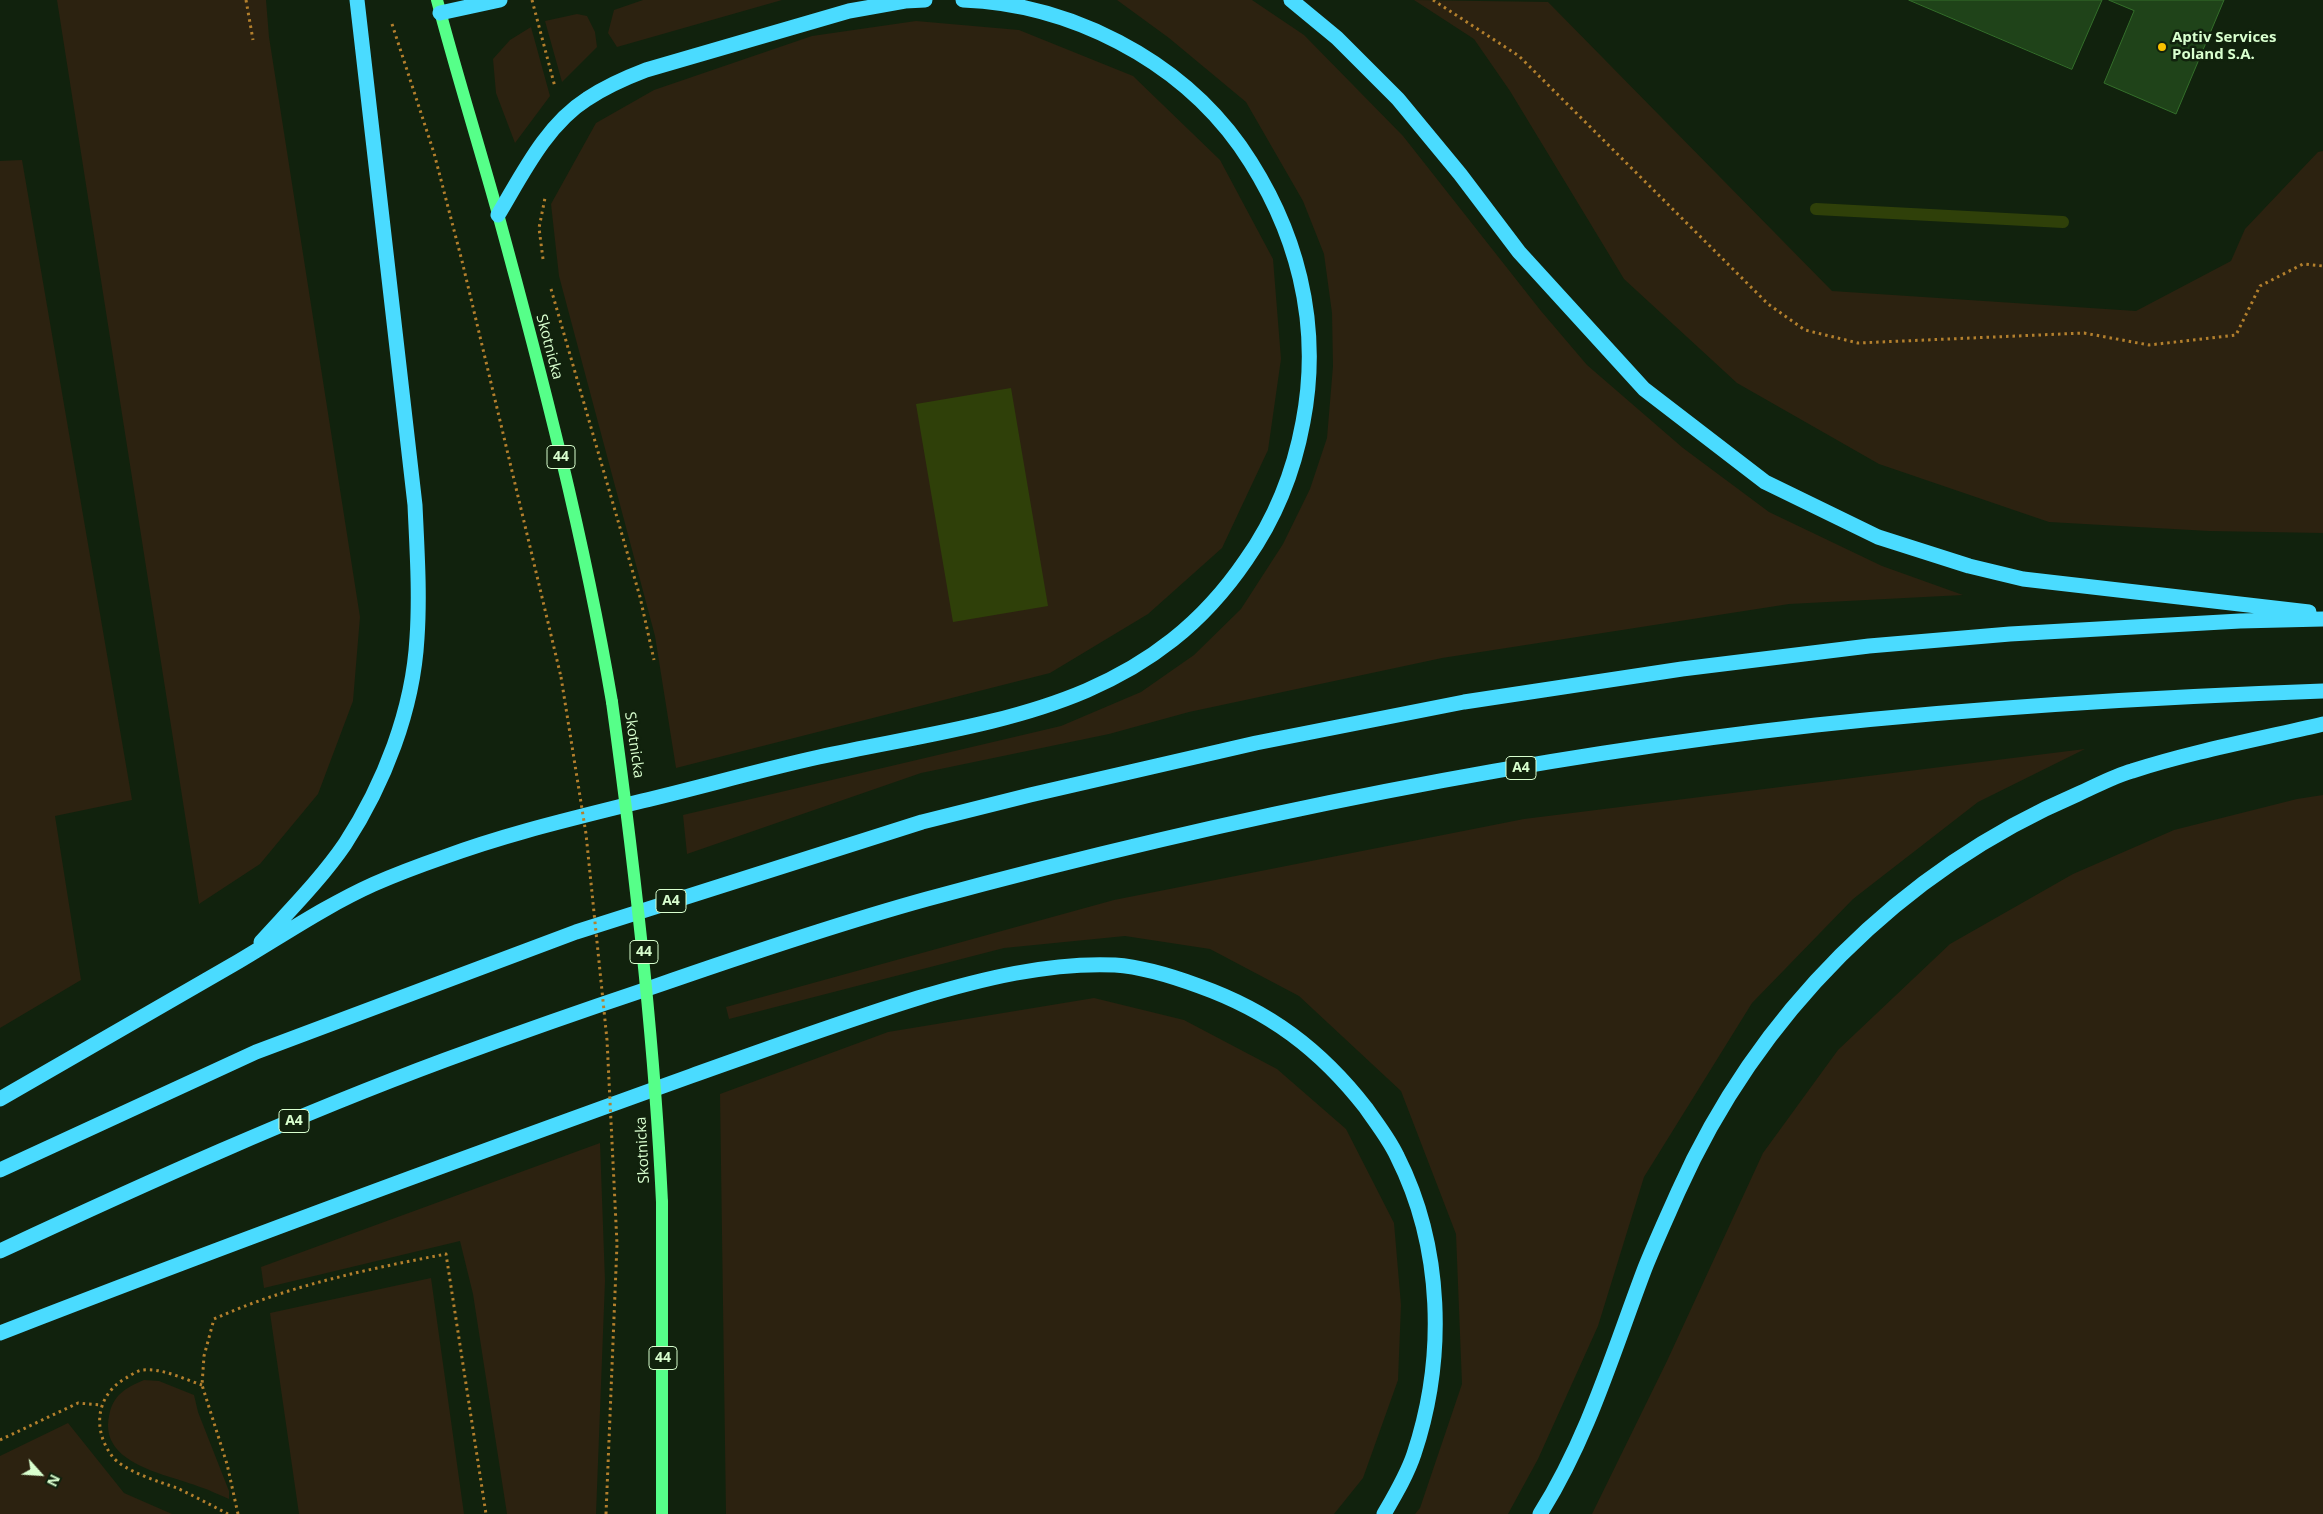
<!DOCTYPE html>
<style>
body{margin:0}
#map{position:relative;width:2323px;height:1514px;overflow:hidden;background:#11220d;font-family:"Open Sans",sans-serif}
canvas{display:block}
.north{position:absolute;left:15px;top:1449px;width:50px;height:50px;-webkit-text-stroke:4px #11220d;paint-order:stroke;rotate:116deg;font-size:14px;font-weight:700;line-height:20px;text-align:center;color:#d9ffcf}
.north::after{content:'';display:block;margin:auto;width:18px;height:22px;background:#d9ffcf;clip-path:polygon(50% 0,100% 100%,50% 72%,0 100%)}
</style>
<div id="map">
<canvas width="2323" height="1514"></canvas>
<div class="north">N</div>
</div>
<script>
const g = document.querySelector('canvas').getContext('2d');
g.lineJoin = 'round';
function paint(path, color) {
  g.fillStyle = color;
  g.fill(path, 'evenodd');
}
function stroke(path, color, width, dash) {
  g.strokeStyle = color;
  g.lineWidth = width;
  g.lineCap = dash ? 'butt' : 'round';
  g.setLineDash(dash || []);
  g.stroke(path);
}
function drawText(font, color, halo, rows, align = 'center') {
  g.font = font + ' "Open Sans",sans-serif';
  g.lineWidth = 5;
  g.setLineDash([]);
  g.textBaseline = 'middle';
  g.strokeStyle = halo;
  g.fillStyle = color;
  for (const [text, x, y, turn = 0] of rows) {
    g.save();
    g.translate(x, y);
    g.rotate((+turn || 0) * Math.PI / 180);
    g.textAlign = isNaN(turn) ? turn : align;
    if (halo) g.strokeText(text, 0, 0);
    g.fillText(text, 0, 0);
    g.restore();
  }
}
const green = new Path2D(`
 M57 0H266L269 37 360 617 353 701 318 794 260 864 199 904Z
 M643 0H782L617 47 608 33 614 10Z
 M1117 0H1252L1304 35 1403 136 1541 311 1587 365 1683 448 1769 512 1882 566 1963 595 1789 604 1442 658 1189 712 1109 734 921 773 687 854 683 815 1061 726 1141 692 1194 655 1241 609 1283 544 1310 489 1327 438 1333 366 1332 313 1324 254 1303 201 1246 102 1169 38Z
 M1414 0 1548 2 1832 291 2136 311 2231 261 2245 229 2318 152 2323 151V533L2209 531 2049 522 1879 464 1737 383 1624 279 1510 91 1474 39Z
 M577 14 587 16 595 32 597 47 562 82 545 21Z
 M916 21 1019 30 1133 76 1220 160 1273 259 1281 359 1268 450 1222 548 1148 614 1050 673 676 768 655 636 559 276 551 204 596 123 654 90 812 36Z
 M531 27 550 96 515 143 496 93 493 59 510 40Z
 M22 160 132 800 55 816 81 980 0 1028V161Z
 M2085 749 1978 802 1853 899 1752 1003 1644 1177 1598 1326 1538 1459 1508 1514H1415L1420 1508 1462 1384 1456 1234 1401 1091 1299 996 1210 949 1125 936 1004 948 729 1019 726 1007 1114 900 1524 819Z
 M2323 795V1514H1592L1667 1361 1763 1153 1838 1050 1950 944 2073 874 2174 830 2297 799Z
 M1094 998 1184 1020 1277 1069 1346 1129 1394 1223 1401 1305 1398 1380 1363 1478 1334 1514H726L720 1094 888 1032Z
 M600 1143 605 1281 596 1514H507L473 1294 460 1241 264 1288 261 1267Z
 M431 1278 464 1514H299L270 1313Z
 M144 1380 159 1381 194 1395 198 1412 229 1491V1499C219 1495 210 1490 200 1487 168 1474 99 1465 109 1416 113 1395 125 1388 144 1380Z
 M68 1423 124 1493 172 1514H0V1456Z`);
const water = new Path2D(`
 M1011 388 1048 606 953 622 916 404Z`);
const stream = new Path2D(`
 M1816 209 2063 222`);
const building = new Path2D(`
 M1909 0H2102L2072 69Z
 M2109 0H2224L2176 114 2104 83 2134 11Z`);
const path = new Path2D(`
 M246 0 253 40
 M532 0 555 87
 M1433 0 1519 56 1768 304 1805 330 1858 343 2084 333 2149 345 2236 335 2260 286 2303 264 2323 266
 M392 24 434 153 462 261 561 677
 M543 259 539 228 545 198
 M551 289 640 597 654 660
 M202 1385C184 1379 162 1368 143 1370 138 1370 131 1375 126 1378 96 1395 92 1429 112 1456 123 1471 160 1482 177 1488 194 1496 211 1505 228 1514
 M0 1440 78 1403 101 1405
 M238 1514 227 1464 202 1385 204 1356 214 1319C287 1286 368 1269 446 1254L486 1514
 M606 1514 617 1244`);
const primary = new Path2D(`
 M437 0C456 72 478 142 498 214 542 375 584 537 612 702
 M662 1202V1514`);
const highway = new Path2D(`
 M1291 0 1337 38 1398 99 1460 174 1519 252 1644 389 1765 482 1878 537 1969 566 2023 579 2309 612
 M440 13 500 0
 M498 215C522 175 546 125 587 99 605 87 625 78 646 70L849 11 905 1 925 0
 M261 942C290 910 321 879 345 844 384 784 413 710 417 638 420 594 417 550 415 505L357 0
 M0 1099C78 1054 156 1009 234 964 280 937 325 906 374 884 397 874 421 865 444 857 509 833 575 818 642 801 701 787 760 770 819 757 985 721 1142 713 1246 560 1275 519 1294 471 1303 422 1322 323 1297 228 1240 146 1178 59 1070 4 963 0
 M0 1170 256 1052 576 932 922 822 1030 795 1256 743 1464 702 1682 669 1869 646 2010 634 2240 621 2323 619
 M0 1251C146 1183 294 1116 445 1060 513 1035 581 1011 650 988 742 956 833 925 927 899 1218 820 1516 758 1816 725 1985 707 2154 697 2323 691
 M0 1333C229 1244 460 1159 691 1076 767 1049 841 1022 918 998 981 979 1049 962 1115 965 1144 967 1172 976 1199 986 1269 1011 1320 1049 1366 1108 1377 1124 1389 1139 1397 1156 1443 1247 1446 1358 1414 1454 1407 1475 1395 1495 1384 1514
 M1540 1514C1588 1438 1613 1352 1645 1268 1655 1243 1667 1217 1678 1192 1757 1015 1900 870 2078 794 2096 786 2114 776 2132 771 2194 751 2260 739 2323 724`);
const pathBridge = new Path2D(`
 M561 677 586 834 607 1040 617 1244`);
const primaryBridge = new Path2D(`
 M612 702C635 869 654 1034 662 1202`);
const markers = [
 [2162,47,5,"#fac200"]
];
const shields = [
 [561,457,28],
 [1521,768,30],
 [671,901,30],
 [644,952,28],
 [294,1121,30],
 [663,1358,28]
];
const shieldNames = [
 ["44",561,457],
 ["A4",1521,768],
 ["A4",671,901],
 ["44",644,952],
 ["A4",294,1121],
 ["44",663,1358]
];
const poiNames = [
 ["Aptiv Services",2172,38],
 ["Poland S.A.",2172,55]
];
const streetNames = [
 ["Skotnicka",549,347,75],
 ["Skotnicka",634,745,82],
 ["Skotnicka",643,1150,-93]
];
paint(green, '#2c2210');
paint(water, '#2f4009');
stroke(stream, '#2f4009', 12);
paint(building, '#1f4319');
stroke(building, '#346f2b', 1);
stroke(path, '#b4802d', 3, [2.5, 4]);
stroke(primary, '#56ff89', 12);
stroke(highway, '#4adbff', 15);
stroke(pathBridge, '#b4802d', 3, [2.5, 4]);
stroke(primaryBridge, '#56ff89', 12);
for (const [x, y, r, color] of markers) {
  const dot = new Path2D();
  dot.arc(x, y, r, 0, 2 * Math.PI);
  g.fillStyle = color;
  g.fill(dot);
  stroke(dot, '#11220d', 2);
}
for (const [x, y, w] of shields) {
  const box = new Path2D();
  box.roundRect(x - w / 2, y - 11.5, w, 23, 4);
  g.fillStyle = '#11220d';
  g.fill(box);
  stroke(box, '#d9ffcf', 1);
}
drawText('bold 14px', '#d9ffcf', null, shieldNames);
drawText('bold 15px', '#d9ffcf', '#11220d', poiNames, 'left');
drawText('15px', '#d9ffcf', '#11220d', streetNames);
</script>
